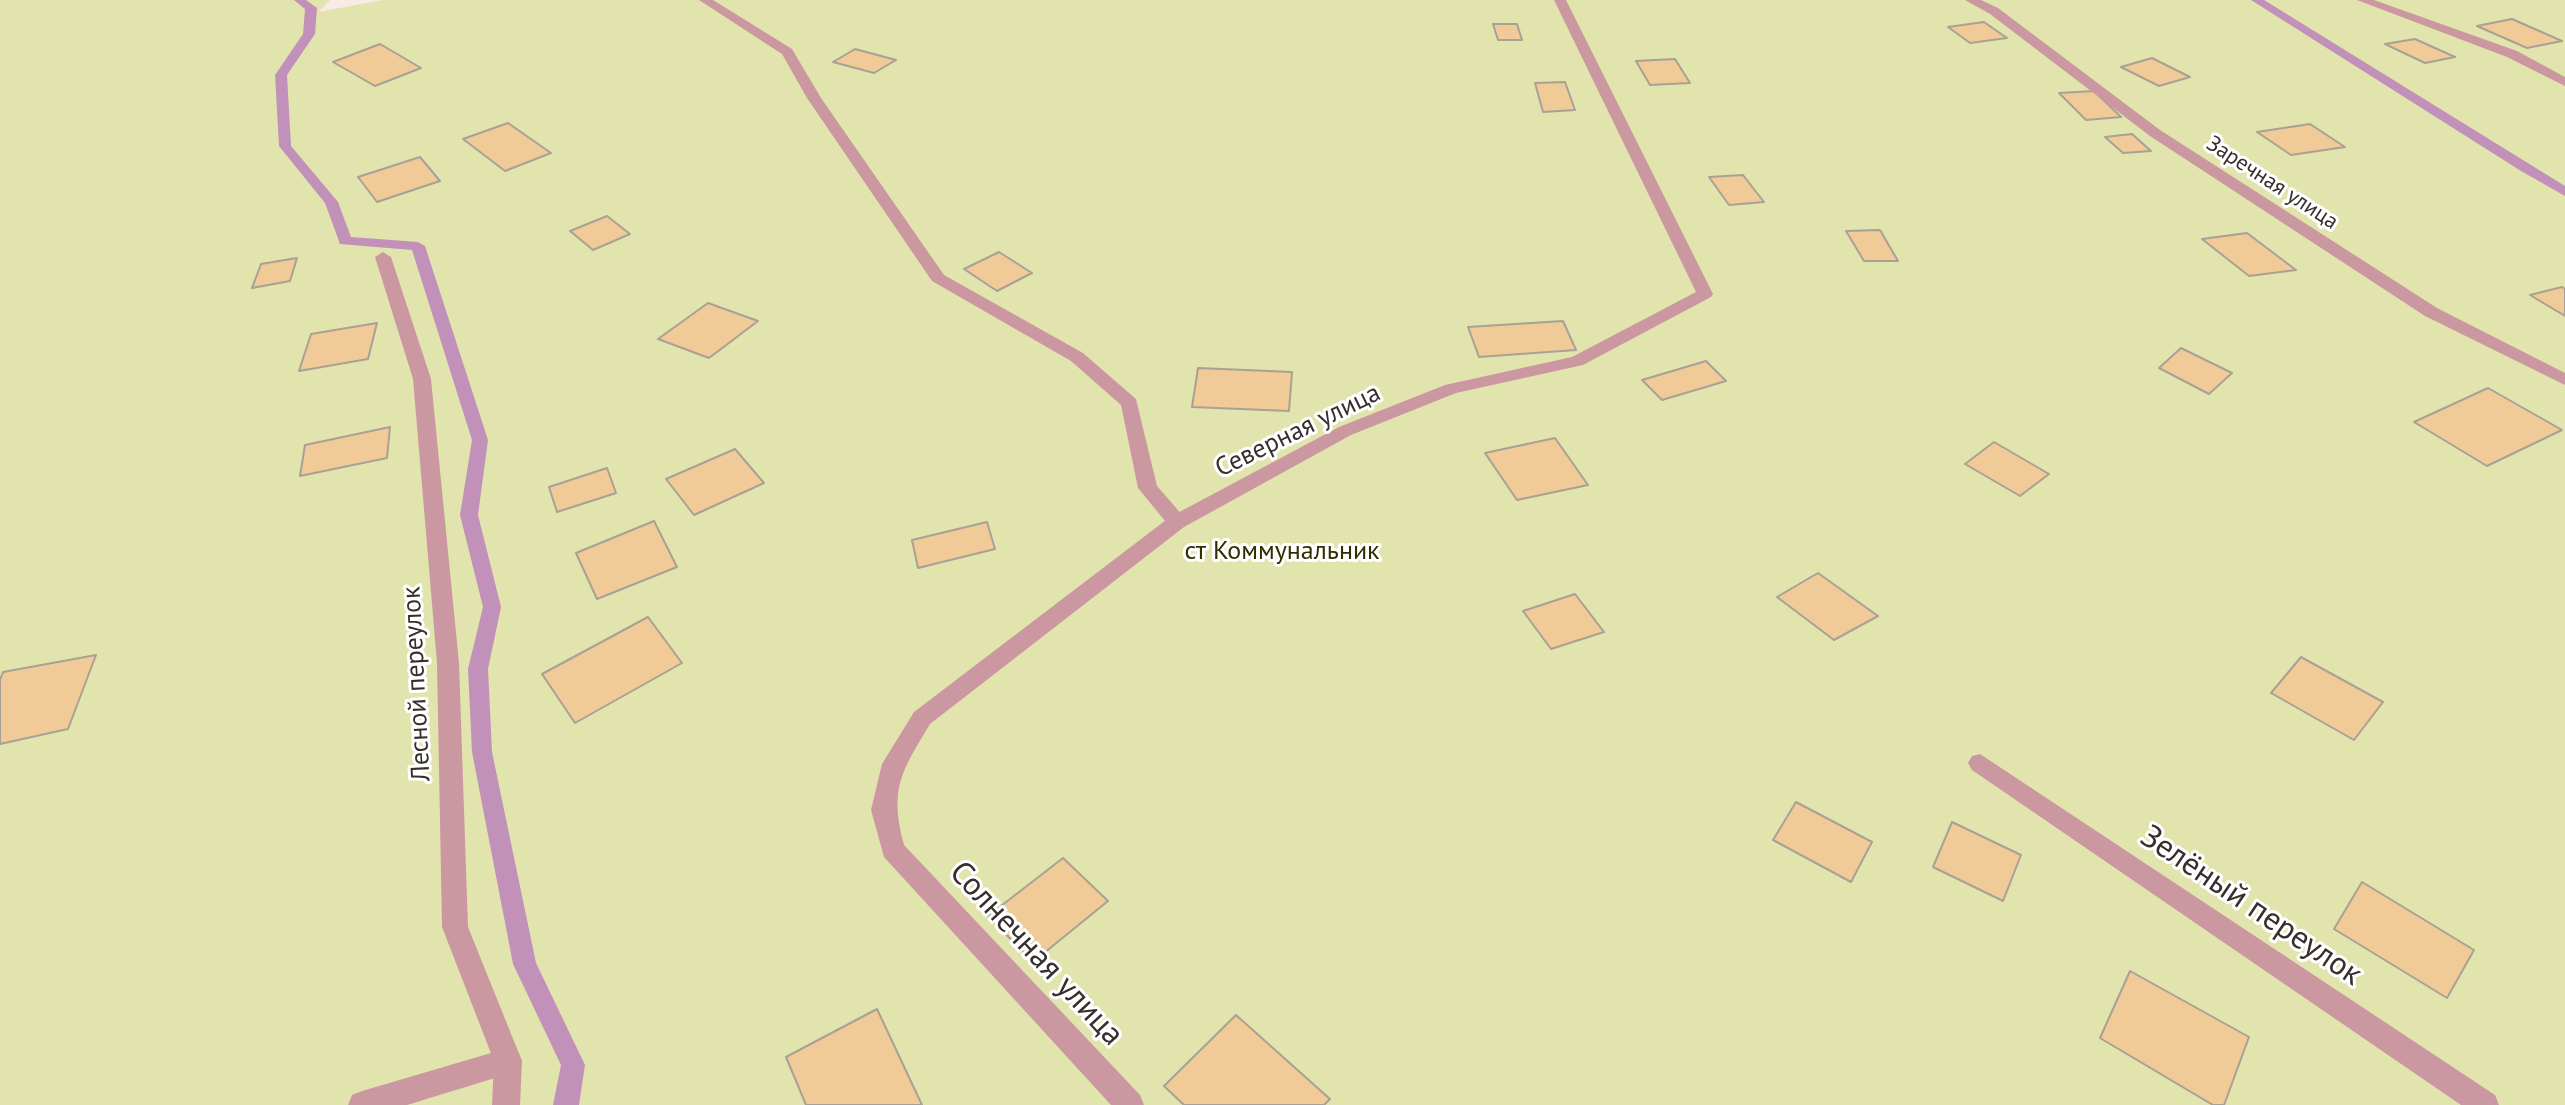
<!DOCTYPE html>
<meta charset="utf-8">
<style>
body{margin:0}
canvas{display:block;background:#faeae4}
</style>
<canvas width="2565" height="1105"></canvas>
<script>
const g = document.querySelector('canvas').getContext('2d');
g.lineJoin = 'round';
function paint(path, color) {
  g.fillStyle = color;
  g.fill(path, 'evenodd');
}
function stroke(path, color, width, dash) {
  g.strokeStyle = color;
  g.lineWidth = width;
  g.lineCap = dash ? 'butt' : 'round';
  g.setLineDash(dash || []);
  g.stroke(path);
}
function drawText(font, color, halo, rows, align = 'center') {
  g.font = font + ' "PT Sans",sans-serif';
  g.lineWidth = 6;
  g.setLineDash([]);
  g.textBaseline = 'middle';
  g.strokeStyle = halo;
  g.fillStyle = color;
  for (const [text, x, y, turn = 0] of rows) {
    g.save();
    g.translate(x, y);
    g.rotate((+turn || 0) * Math.PI / 180);
    g.textAlign = isNaN(turn) ? turn : align;
    if (halo) g.strokeText(text, 0, 0);
    g.fillText(text, 0, 0);
    g.restore();
  }
}
const green = new Path2D(`
 M0 0H330L318 12 383 0H2565V1105H0Z`);
const stream = new Path2D(`
 M294 0H306L317 8 315 34 287 75 291 146 338 202 351 237 418 242 425 246 488 440 478 515 501 607 488 669 492 752 536 963 585 1065 579 1105H553L561 1065 513 964 472 752 468 669 483 607 460 515 472 440 412 250 340 244 325 203 279 146 275 75 303 34 305 9Z
 M2251 0H2264L2565 186V196L2521 171Z`);
const building = new Path2D(`
 M2512 19 2562 41 2527 48 2477 26Z
 M1984 22 2007 38 1970 43 1948 27Z
 M1493 24H1517L1522 40H1498Z
 M2415 39 2455 57 2425 63 2385 44Z
 M380 44 421 68 375 86 333 62Z
 M855 49 896 60 874 73 833 62Z
 M2152 58 2190 77 2159 86 2121 67Z
 M1675 59 1690 83 1650 85 1636 61Z
 M1565 82 1575 110 1543 112 1535 83Z
 M2094 91 2121 117 2086 120 2059 93Z
 M508 123 551 153 505 171 463 139Z
 M2310 124 2345 147 2291 155 2257 132Z
 M2132 134 2151 151 2123 153 2105 137Z
 M420 157 440 181 377 202 358 177Z
 M1743 175 1764 202 1729 205 1709 177Z
 M607 216 630 234 593 250 570 231Z
 M1880 230 1898 261H1864L1846 231Z
 M2247 233 2296 270 2249 276 2202 239Z
 M999 252 1032 273 997 291 964 269Z
 M297 258 290 281 252 288 261 264Z
 M2562 287 2565 289V316L2530 295Z
 M708 303 758 321 709 358 658 339Z
 M1563 321 1576 350 1479 357 1468 327Z
 M377 323 368 359 299 371 311 334Z
 M2181 348 2232 373 2209 394 2159 368Z
 M1706 361 1726 381 1662 400 1642 380Z
 M1198 368 1292 372 1289 411 1192 407Z
 M2488 388 2562 430 2487 466 2414 422Z
 M390 427 387 458 300 476 305 445Z
 M1555 438 1588 485 1517 500 1485 453Z
 M1994 442 2049 474 2020 496 1965 464Z
 M735 449 764 483 694 515 666 479Z
 M607 468 616 493 557 512 549 487Z
 M654 521 677 567 597 599 576 553Z
 M987 522 995 549 918 568 912 540Z
 M1818 573 1878 616 1834 640 1777 597Z
 M1575 594 1604 632 1551 649 1523 611Z
 M648 617 682 663 575 723 542 674Z
 M96 655 68 729 0 744V680L3 672Z
 M2301 657 2383 702 2354 740 2271 693Z
 M1796 802 1872 842 1851 882 1773 840Z
 M1952 822 2021 855 2003 901 1933 867Z
 M1063 858 1108 901 1033 962 988 916Z
 M2362 882 2474 950 2447 998 2334 929Z
 M2130 971 2249 1037 2224 1105H2213L2100 1038Z
 M877 1009 922 1105H806L786 1057Z
 M1236 1015 1330 1099 1324 1105H1184L1164 1086Z`);
const lane = new Path2D(`
 M699 0H713L792 49 821 98 944 275 1083 353 1136 399 1157 486 1184 517 1187 522 1184 527H1170L1138 488 1121 405 1071 361 932 281 807 98 782 54Z
 M2357 0H2374L2517 51 2565 77V86L2507 57Z
 M1980 754 2495 1095 2499 1105H2461L1972 770 1968 763 1972 756Z
 M508 1048 518 1052 522 1061 518 1070 508 1074 407 1105H348L352 1095 362 1091Z`);
const street = new Path2D(`
 M1554 0H1566L1713 294 1711 297 1583 365 1456 393 1351 435 1184 527 930 724C901 772 889 789 904 845L1140 1095 1144 1105H1111L884 857 871 810 882 764 914 712 1170 517 1339 427 1445 385 1572 357 1696 292Z
 M1965 0H1981L1998 8 2160 130 2437 308 2565 373V385L2425 316 2150 136 1990 14Z
 M383 252 391 257 431 379 459 663 468 927 522 1061 520 1105H492L494 1061 442 927 437 663 413 379 375 257Z`);
const farStreetnames = [
 ["Заречная улица",2272,183,33]
];
const streetNames = [
 ["Северная улица",1298,431,-26],
 ["Лесной переулок",417,684,-93]
];
const parkNames = [
 ["ст Коммунальник",1282,552]
];
const nearStreetnames = [
 ["Зелёный переулок",2251,906,34],
 ["Солнечная улица",1036,954,47]
];
paint(green, '#e2e4ad');
paint(stream, '#c291b9');
paint(building, '#f0ca97');
stroke(building, '#a9a195', 2);
paint(lane, '#cb98a1');
paint(street, '#cb98a1');
drawText('22px', '#352f2d', '#fff', farStreetnames);
drawText('26px', '#352f2d', '#fff', streetNames);
drawText('26px', '#2f2f00', '#fff', parkNames);
drawText('32px', '#352f2d', '#fff', nearStreetnames);
</script>
